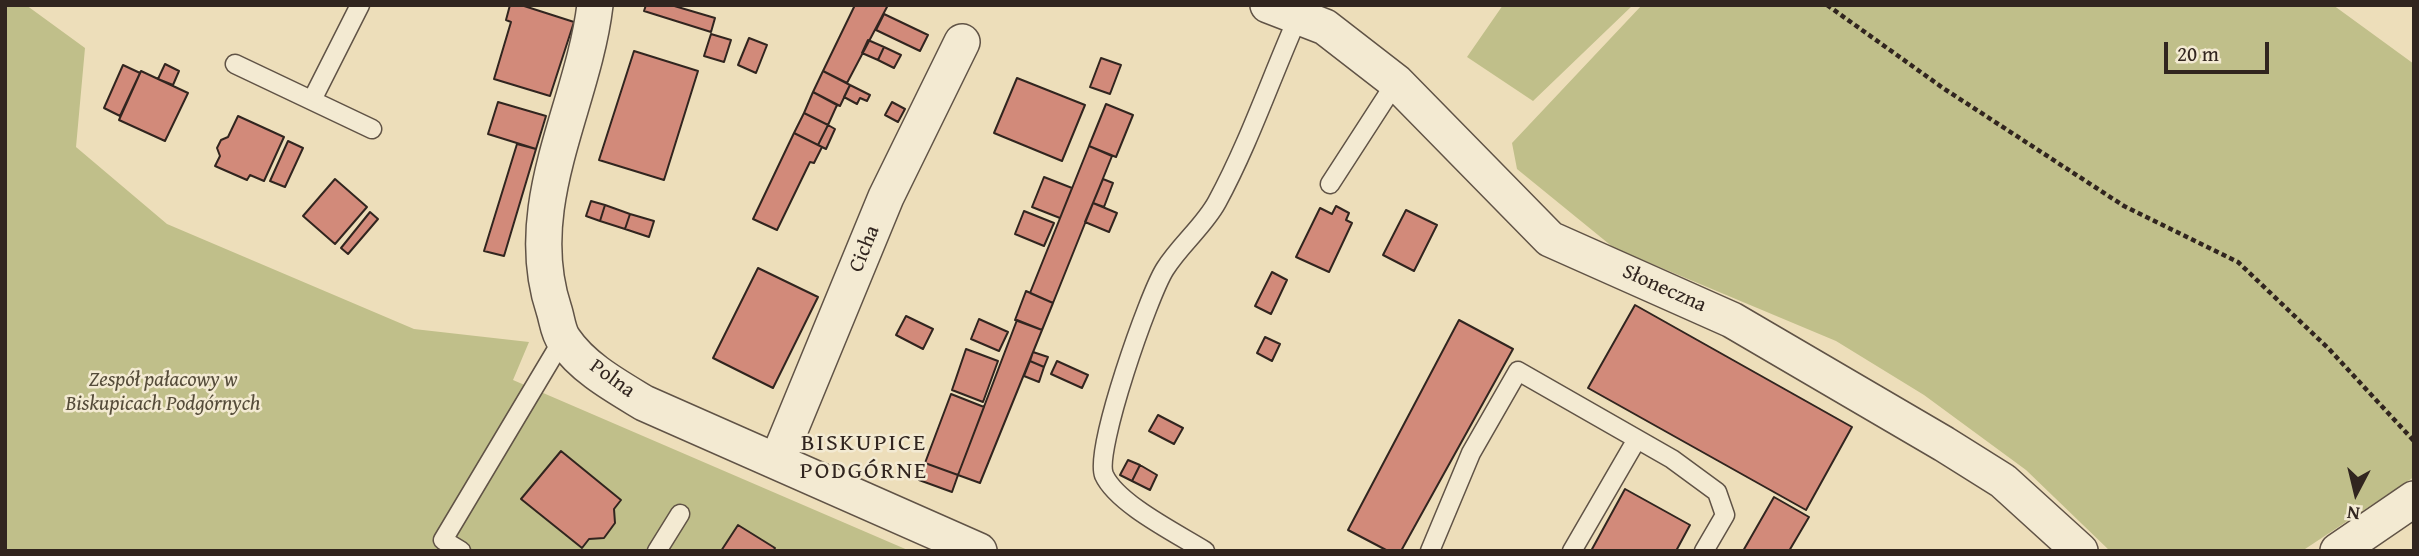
<!DOCTYPE html>
<meta charset="utf-8">
<style>
body{margin:0}
#map{position:relative;width:2419px;height:556px;overflow:hidden;background:#eddeba;font-family:"Gentium Book Plus",serif}
canvas{display:block}
.frame{position:absolute;inset:0;border:7px solid #31251f;pointer-events:none}
.north{position:absolute;left:2321px;top:458px;width:70px;height:70px;-webkit-text-stroke:5px #f3ead2;paint-order:stroke;rotate:187deg;font-size:19px;font-weight:700;line-height:28px;text-align:center;color:#31251f}
.north::after{content:'';display:block;margin:auto;width:24px;height:32px;background:#31251f;clip-path:polygon(50% 0,100% 100%,50% 72%,0 100%)}
.scale{position:absolute;left:2164px;top:42px;width:105px;height:32px;box-sizing:border-box;border:4px solid #31251f;border-top:0;padding-left:9px;font-size:21px;line-height:24px;white-space:nowrap;color:#31251f;-webkit-text-stroke:5px #f3ead2;paint-order:stroke}
</style>
<div id="map">
<canvas width="2419" height="556"></canvas>
<div class="frame"></div>
<div class="north">N</div>
<div class="scale">20 m</div>
</div>
<script>
const g = document.querySelector('canvas').getContext('2d');
g.lineJoin = 'round';
function paint(path, color) {
  g.fillStyle = color;
  g.fill(path, 'evenodd');
}
function stroke(path, color, width, dash) {
  g.strokeStyle = color;
  g.lineWidth = width;
  g.lineCap = dash ? 'butt' : 'round';
  g.setLineDash(dash || []);
  g.stroke(path);
}
function drawText(font, color, halo, rows, align = 'center') {
  g.font = font + ' "Gentium Book Plus",serif';
  g.lineWidth = 5;
  g.setLineDash([]);
  g.textBaseline = 'middle';
  g.strokeStyle = halo;
  g.fillStyle = color;
  for (const [text, x, y, turn = 0] of rows) {
    g.save();
    g.translate(x, y);
    g.rotate((+turn || 0) * Math.PI / 180);
    g.textAlign = isNaN(turn) ? turn : align;
    if (halo) g.strokeText(text, 0, 0);
    g.fillText(text, 0, 0);
    g.restore();
  }
}
const green = new Path2D(`
 M5 5H26L85 48 76 147 167 224 414 329 529 342 513 380 910 551H5Z
 M1503 5H1633L1533 101 1467 57Z
 M1642 5H2333L2414 64V477L2302 551H2110L2026 470 1924 395 1836 341 1614 248 1517 169 1512 143Z`);
const building = new Path2D(`
 M510 5H521L574 22 550 96 494 79 511 22 506 20Z
 M646 5H671L715 18 711 32 644 11Z
 M855 5H888L847 83 823 71Z
 M884 14 928 35 920 51 876 30Z
 M711 34 731 40 724 62 704 56Z
 M749 38 767 45 756 73 738 65Z
 M868 40 884 47 878 60 862 53Z
 M884 47 901 55 894 68 878 60Z
 M634 51 698 71 664 180 599 160Z
 M1101 58 1121 65 1110 94 1090 87Z
 M165 64 179 71 173 85 158 79Z
 M123 65 140 73 120 116 104 108Z
 M141 71 188 93 165 141 119 120Z
 M823 71 850 85 840 106 813 92Z
 M1017 78 1085 105 1062 161 994 133Z
 M850 85 870 95 867 101 860 98 857 104 844 97Z
 M813 92 837 105 828 125 804 113Z
 M498 102 546 116 536 149 488 134Z
 M892 102 905 109 898 122 885 115Z
 M1106 104 1133 115 1116 157 1089 146Z
 M804 113 828 125 818 145 794 133Z
 M238 116 284 137 264 181 250 175 247 180 215 166 220 156 217 148 221 140 228 137Z
 M828 125 835 129 826 149 818 145Z
 M794 133 822 147 814 163 810 162 777 230 753 219Z
 M288 141 303 148 285 187 270 181Z
 M517 144 536 149 504 256 484 251Z
 M1089 146 1112 156 1053 303 1030 293Z
 M1044 177 1072 188 1060 218 1032 207Z
 M335 179 367 207 335 244 303 216Z
 M1103 179 1113 183 1104 207 1093 203Z
 M591 201 605 205 600 221 586 216Z
 M1093 203 1117 213 1109 232 1085 222Z
 M605 205 630 214 625 229 600 221Z
 M1336 206 1349 213 1346 220 1352 223 1329 272 1296 257 1320 208 1332 214Z
 M1406 210 1437 225 1414 271 1383 255Z
 M1024 211 1054 223 1044 246 1015 234Z
 M370 212 378 219 348 254 341 248Z
 M630 214 654 221 649 237 625 229Z
 M758 268 818 297 773 388 713 358Z
 M1272 272 1287 280 1271 314 1255 306Z
 M1026 291 1053 303 1042 330 1015 320Z
 M1635 305 1852 427 1806 510 1588 388Z
 M906 316 933 329 923 349 896 335Z
 M979 319 1008 332 999 351 971 339Z
 M1017 320 1042 330 980 483 958 475Z
 M1459 320 1513 349 1401 551H1388L1348 530Z
 M1265 337 1280 344 1272 361 1257 353Z
 M966 349 998 361 983 402 952 390Z
 M1033 352 1048 357 1044 367 1030 361Z
 M1030 361 1044 367 1039 382 1024 376Z
 M1057 361 1088 375 1082 388 1051 374Z
 M951 394 984 407 958 475 925 463Z
 M1158 415 1183 428 1174 444 1149 431Z
 M561 451 621 500 614 509 615 523 604 538 589 539 582 548 521 499Z
 M1128 460 1140 465 1132 481 1120 475Z
 M925 463 958 475 952 492 919 480Z
 M1140 465 1157 475 1150 490 1132 481Z
 M1625 489 1690 525 1676 551H1591Z
 M1774 497 1809 517 1789 551H1743Z
 M738 525 775 548 773 551H721Z`);
const path = new Path2D(`
 M1827 5 1943 88 2124 206 2238 262 2329 349 2414 441`);
const lane = new Path2D(`
 M235 64 372 129
 M312 100 360 5
 M1330 184 1396 82
 M461 551 443 540 563 339
 M657 551 680 514
 M1205 551C1178 534 1117 504 1104 475 1094 450 1149 294 1165 269 1180 245 1204 226 1217 202 1249 143 1271 78 1298 17
 M1430 551 1471 453 1518 371 1672 459 1717 492 1725 515 1704 551
 M1572 551 1637 439`);
const street = new Path2D(`
 M595 5C583 106 519 205 554 310 557 319 558 332 564 340 583 368 616 386 644 403L979 551
 M1268 5 1325 27 1396 82 1550 239 1732 320 1944 444 2003 481 2080 551
 M778 459 886 197 962 42
 M2338 551 2414 499`);
const streetNames = [
 ["Cicha",865,249,-68],
 ["Słoneczna",1664,289,24],
 ["Polna",612,379,36]
];
const parkNames = [
 ["Zespół pałacowy w",163,381],
 ["Biskupicach Podgórnych",163,405]
];
const quarterNames = [
 ["BISKUPICE",864,444],
 ["PODGÓRNE",864,472]
];
paint(green, '#c0bf8a');
paint(building, '#d28a7a');
stroke(building, '#31251f', 2);
stroke(lane, '#605346', 21);
stroke(street, '#605346', 38);
stroke(path, '#31251f', 4.5, [5, 3.5]);
stroke(lane, '#f3ead2', 18);
stroke(street, '#f3ead2', 35);
drawText('21px', '#31251f', '#f3ead2', streetNames);
drawText('italic 21px', '#554c3a', '#f3ead2', parkNames);
g.letterSpacing = '2px';
drawText('24px', '#31251f', '#f3ead2', quarterNames);
g.letterSpacing = '0px';
</script>
